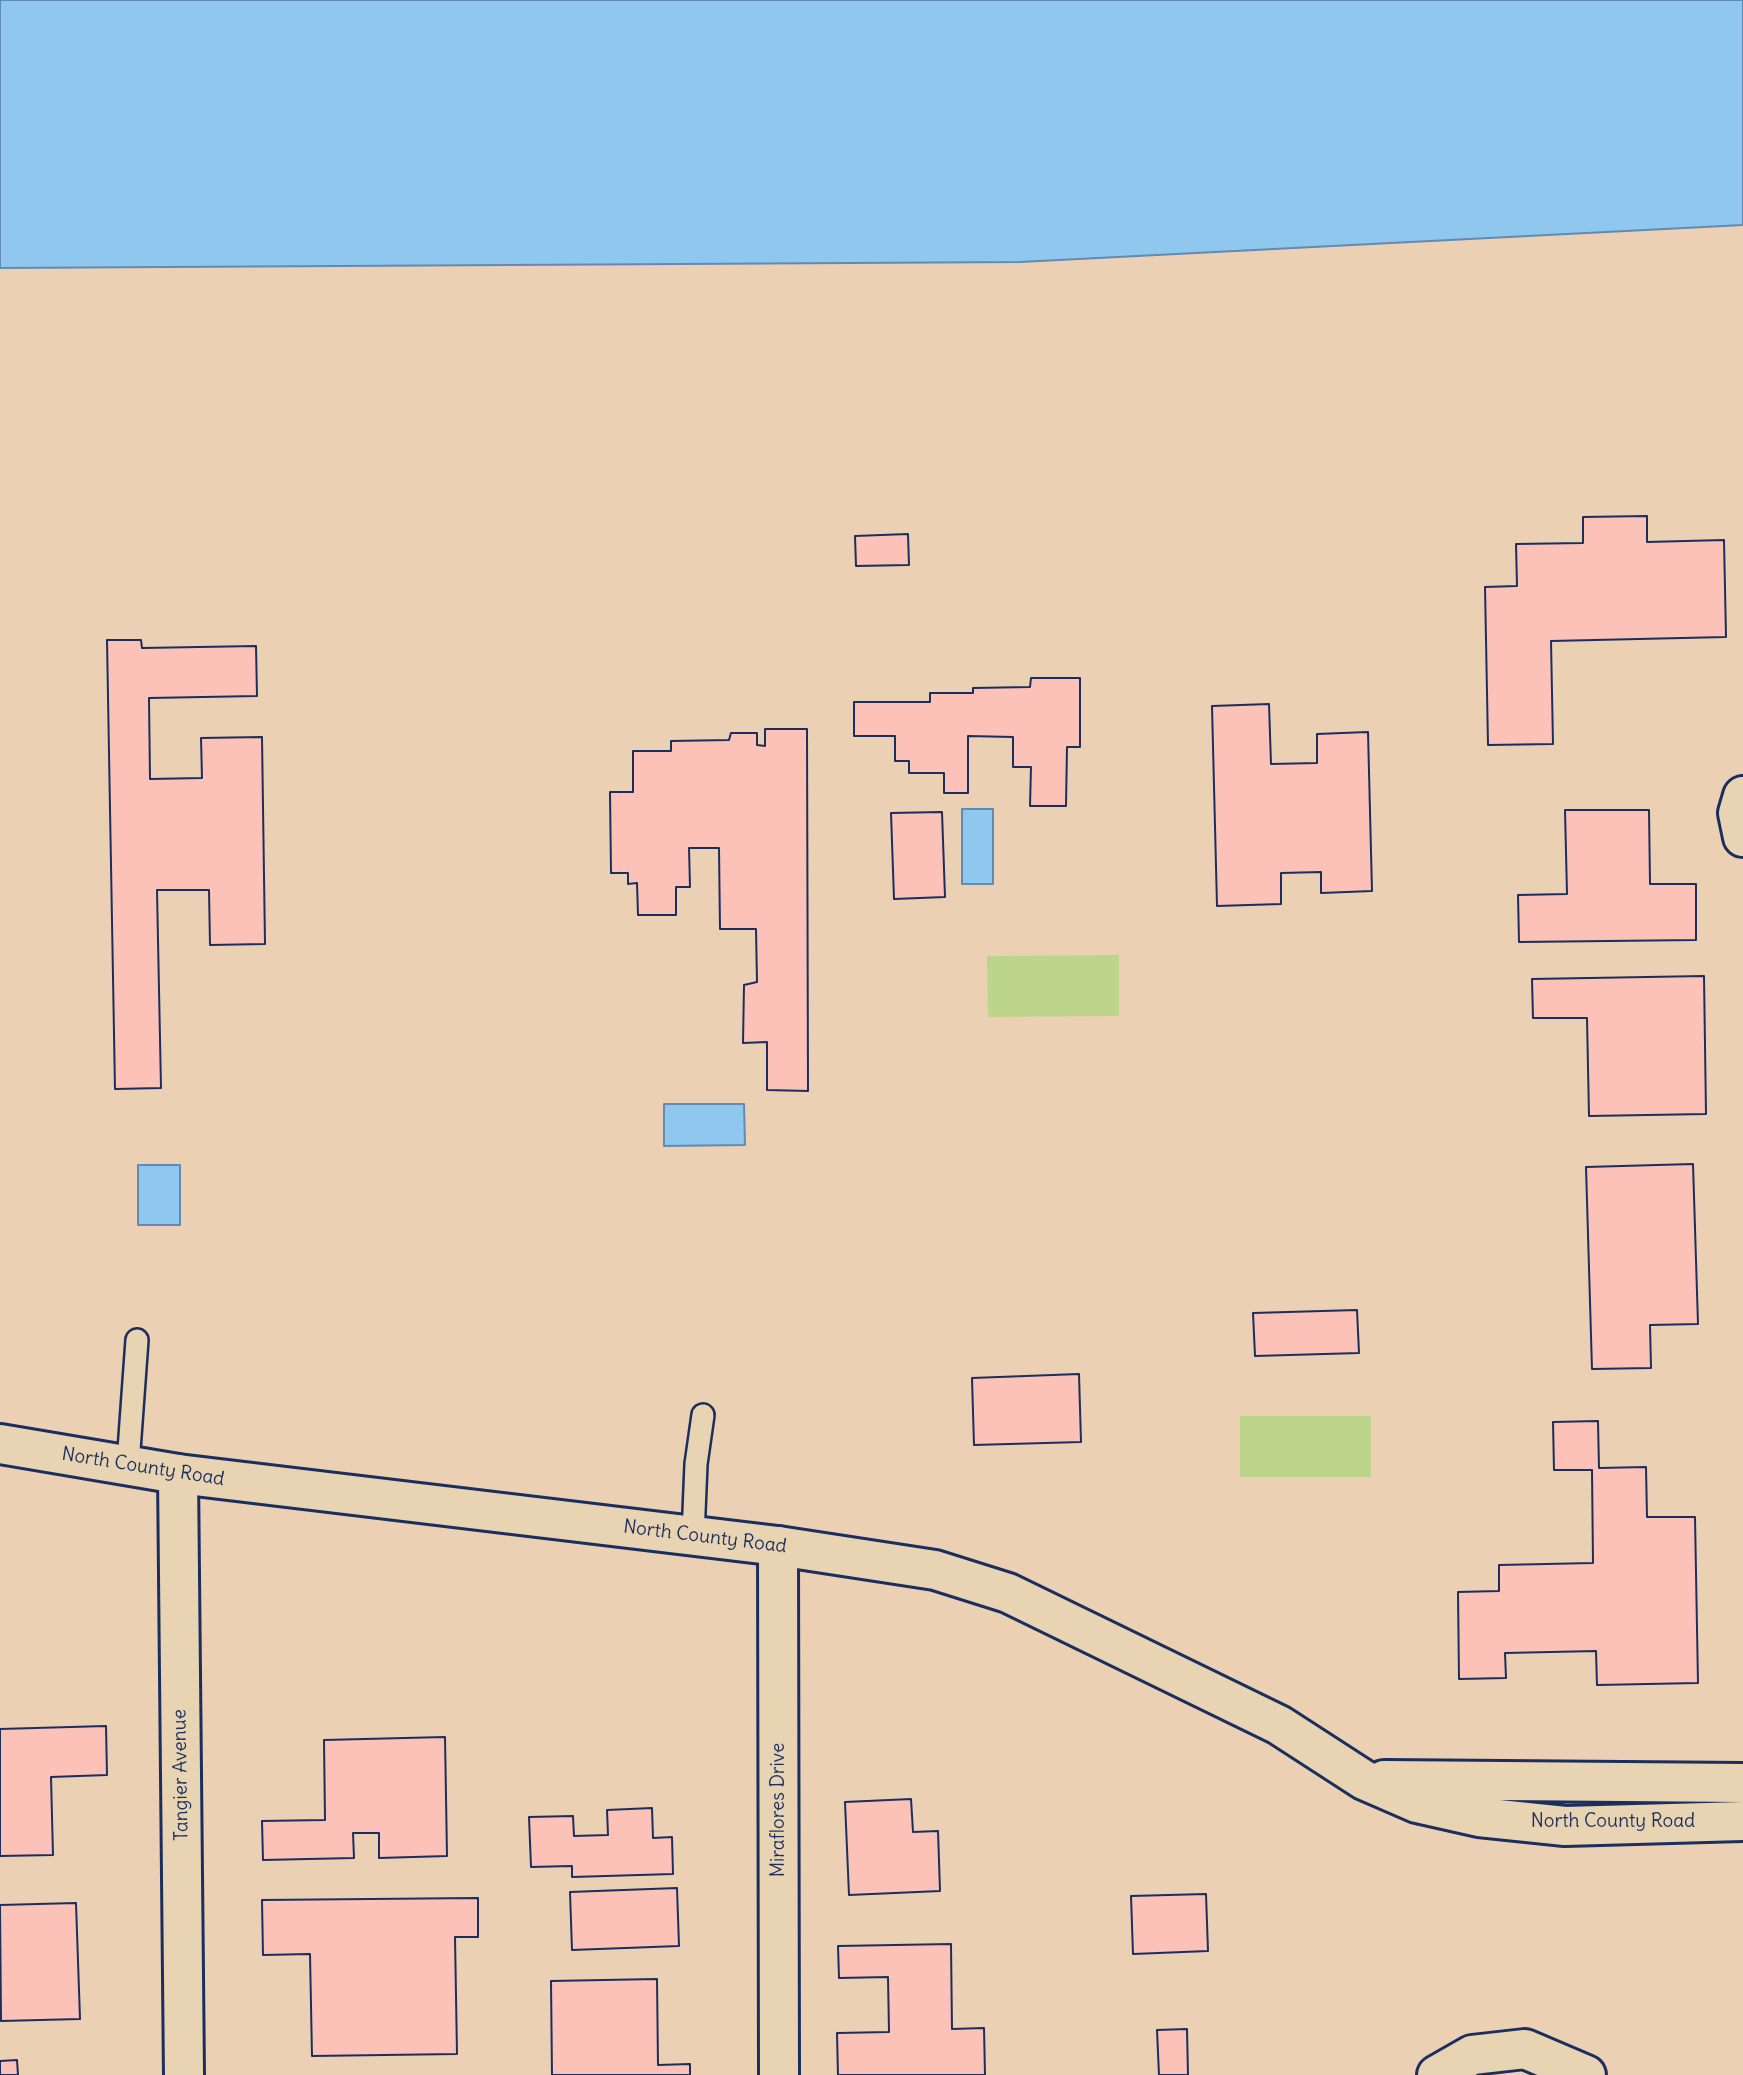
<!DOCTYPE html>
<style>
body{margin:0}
canvas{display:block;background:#ecd0b3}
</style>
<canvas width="1743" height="2075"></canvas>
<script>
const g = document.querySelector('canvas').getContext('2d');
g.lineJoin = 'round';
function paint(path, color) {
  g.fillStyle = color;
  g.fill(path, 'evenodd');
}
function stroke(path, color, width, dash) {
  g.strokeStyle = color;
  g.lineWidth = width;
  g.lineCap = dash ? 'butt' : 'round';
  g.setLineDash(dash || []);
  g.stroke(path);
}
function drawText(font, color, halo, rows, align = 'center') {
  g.font = font + ' Delius,sans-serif';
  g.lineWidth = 5;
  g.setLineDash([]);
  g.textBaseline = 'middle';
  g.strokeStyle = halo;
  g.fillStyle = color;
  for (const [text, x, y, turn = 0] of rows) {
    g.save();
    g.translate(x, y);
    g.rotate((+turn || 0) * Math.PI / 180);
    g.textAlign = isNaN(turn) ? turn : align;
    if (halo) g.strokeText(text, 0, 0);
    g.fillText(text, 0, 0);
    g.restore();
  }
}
const green = new Path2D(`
 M1119 955V1016L988 1017 987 956Z
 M1240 1416H1371V1477H1240Z`);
const water = new Path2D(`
 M0 0H1743V225L1020 262 0 268Z
 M962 809H993V884H962Z
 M664 1104H744L745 1145 664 1146Z
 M138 1165H180V1225H138Z`);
const building = new Path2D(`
 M1647 516V542L1724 540 1726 637 1551 641 1553 744 1488 745 1485 587 1517 586 1516 544 1583 543V517Z
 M908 534 909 565 856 566 855 536Z
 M107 640H141L142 648 256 646 257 696 149 698 150 779 202 778 201 738 262 737 265 944 210 945 209 890H157L161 1088 115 1089Z
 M1031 678H1080V747H1067L1066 806H1030L1031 767H1013V737L968 736V793H944V773H909V761H895V736H854V702H930V693H973V688L1030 687Z
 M1269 704 1271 764 1317 763V734L1368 732 1372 891 1321 893V872L1281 873V904L1217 906 1212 706Z
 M765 729H807L808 1091 767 1090V1042L743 1043 744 985 757 982 756 929H720L719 848H689L690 887H676V915H638L637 883 628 884V873H611L610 792H633V751H671V741L729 740 731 733H757V745L765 746Z
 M1565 810H1649L1650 884H1696V940L1519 942 1518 895 1567 894Z
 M942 812 945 897 894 899 891 813Z
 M1704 976 1706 1114 1589 1116 1587 1018H1533L1532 979Z
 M1693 1164 1698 1324 1650 1325 1651 1368 1592 1369 1586 1167Z
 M1357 1310 1359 1353 1255 1356 1253 1313Z
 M1079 1374 1081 1442 974 1445 972 1378Z
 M1598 1421 1599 1468 1646 1467 1647 1517H1695L1698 1683 1597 1685 1596 1651 1505 1653 1506 1678 1459 1679 1458 1592 1499 1591V1565L1593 1563 1592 1470H1554L1553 1422Z
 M106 1726 107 1775 51 1777 53 1855 0 1856V1729Z
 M445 1737 447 1856 379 1858V1833H353L354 1858 263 1860 262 1821 325 1820 324 1740Z
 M911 1799 913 1832 938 1831 940 1891 849 1895 845 1802Z
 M652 1808 653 1838 672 1837 673 1874 572 1877V1866L531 1867 529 1817 573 1816 574 1836 608 1835 607 1810Z
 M677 1888 679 1946 572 1950 570 1892Z
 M1206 1894 1208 1951 1133 1954 1131 1896Z
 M478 1898V1937H455L457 2054 312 2056 310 1954 263 1955 262 1900Z
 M76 1903 80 2019 1 2021 0 1905Z
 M951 1944 952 2029 984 2028 985 2075H838L837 2033 889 2032 888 1977 839 1978 838 1946Z
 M657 1979 658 2065 690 2064V2075H552L551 1981Z
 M1187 2029 1188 2075H1159L1157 2030Z
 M17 2060 18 2075H0V2061Z`);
const lane = new Path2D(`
 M128 1464 137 1340
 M693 1536 696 1464 703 1415`);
const street = new Path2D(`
 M1743 796 1738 813 1743 837
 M178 1474 184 2075
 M778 1546 779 2075
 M1437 2075 1472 2055 1525 2049 1586 2075`);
const secondary = new Path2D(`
 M0 1444 178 1474 778 1546 935 1570 1008 1593 1279 1725 1364 1780 1417 1803 1479 1817 1565 1826 1743 1821
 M1384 1780 1743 1783`);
const streetNames = [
 ["North County Road",143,1467,9],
 ["North County Road",705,1537,7],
 ["Tangier Avenue",181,1775,-91],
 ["Miraflores Drive",779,1810,-90],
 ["North County Road",1613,1822]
];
paint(green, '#bdd58b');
paint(water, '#8fc7ee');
stroke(water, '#618ab4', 2);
paint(building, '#fdc2b7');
stroke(building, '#1b2f5e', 2);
stroke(lane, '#1b2f5e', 26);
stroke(street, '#1b2f5e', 44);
stroke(secondary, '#1b2f5e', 44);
stroke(lane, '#e8d4b2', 21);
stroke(street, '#e8d4b2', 38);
stroke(secondary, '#e8d4b2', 38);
drawText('19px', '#1b2f5e', '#e8d4b2', streetNames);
</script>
